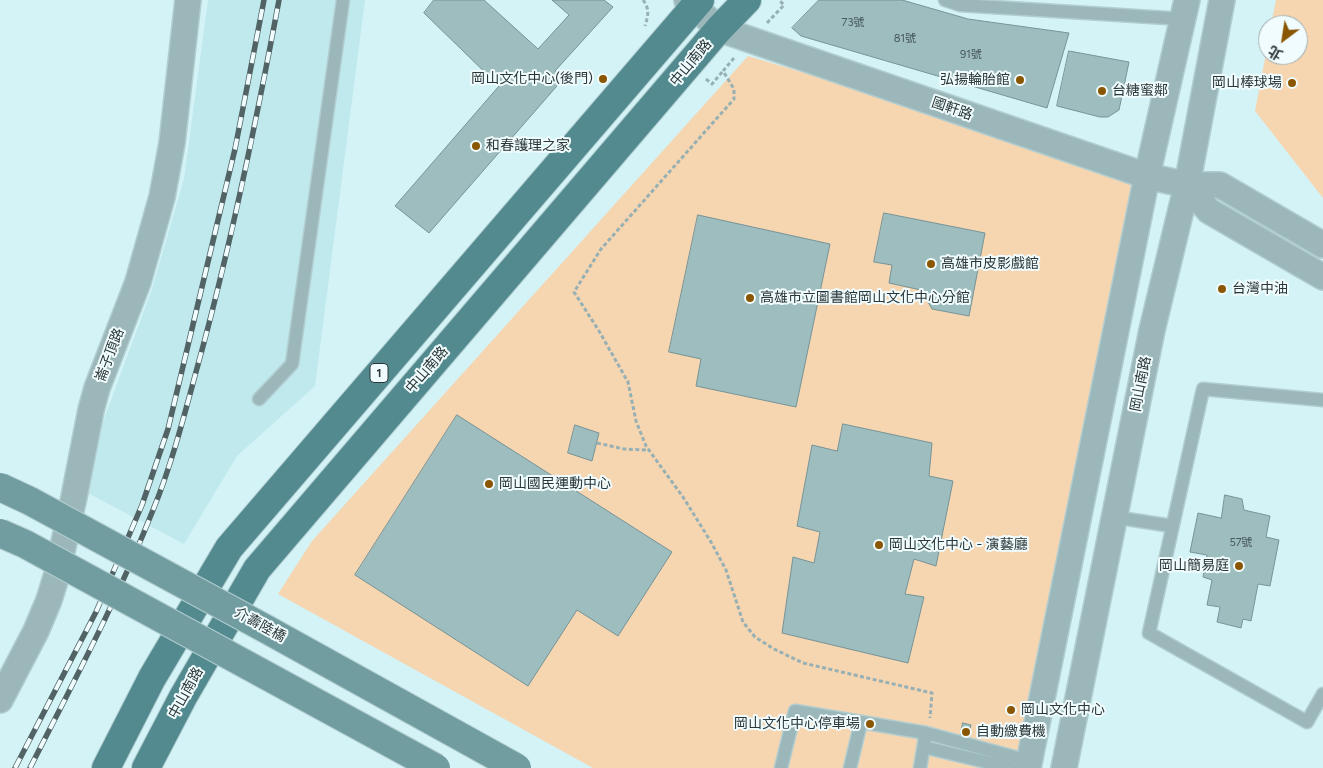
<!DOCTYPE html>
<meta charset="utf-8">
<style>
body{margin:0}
#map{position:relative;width:1323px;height:768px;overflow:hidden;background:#d3f3f6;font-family:Figtree,"Noto Sans TC",sans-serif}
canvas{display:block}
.north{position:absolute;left:1258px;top:15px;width:50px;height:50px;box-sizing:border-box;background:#f0fcfd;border:1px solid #a1adae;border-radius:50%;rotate:211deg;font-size:14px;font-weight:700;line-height:20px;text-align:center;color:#2a3638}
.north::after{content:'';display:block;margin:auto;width:18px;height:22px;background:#8a5601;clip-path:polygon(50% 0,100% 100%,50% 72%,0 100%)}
</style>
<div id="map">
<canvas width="1323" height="768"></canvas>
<div class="north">北</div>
</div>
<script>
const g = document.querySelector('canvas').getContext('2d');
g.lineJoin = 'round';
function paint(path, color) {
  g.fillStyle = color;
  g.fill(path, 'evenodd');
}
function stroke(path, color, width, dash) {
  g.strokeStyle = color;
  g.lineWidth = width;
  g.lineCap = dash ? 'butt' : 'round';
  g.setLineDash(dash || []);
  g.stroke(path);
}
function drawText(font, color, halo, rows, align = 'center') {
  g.font = font + ' Figtree,"Noto Sans TC",sans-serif';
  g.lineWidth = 4;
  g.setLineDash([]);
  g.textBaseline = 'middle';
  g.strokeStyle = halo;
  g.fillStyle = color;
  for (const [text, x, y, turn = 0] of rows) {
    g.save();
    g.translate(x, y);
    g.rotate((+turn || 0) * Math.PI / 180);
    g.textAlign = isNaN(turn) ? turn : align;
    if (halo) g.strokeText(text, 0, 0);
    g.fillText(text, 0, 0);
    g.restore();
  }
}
const built = new Path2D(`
 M208 0H365L315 386 237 456 184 544 88 493 95 443 151 292 184 179Z`);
const green = new Path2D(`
 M1276 0H1323V198L1255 111 1268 43V55H1298V25H1271Z
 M748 56 1147 176 1026 768H593L278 594 312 541Z`);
const building = new Path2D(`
 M434 0H484L538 49 569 15 552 0H604L613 7 555 71 563 79 429 233 395 206 499 86 424 13Z
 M819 0H902L968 19 1069 33 1047 108 801 36 792 28Z
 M1069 51 1129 62 1119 110 1108 117H1100L1057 106Z
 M884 213 985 233 969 316 932 309 921 290 889 283 892 265 874 262Z
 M698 215 830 244 796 407 696 386 701 359 669 352Z
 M457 415 672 552 618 636 577 610 528 686 355 575Z
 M843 424 932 443 929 476 953 481 936 566 914 559 905 594 924 597 908 663 782 633 793 557 814 563 820 532 797 526 812 445 837 451Z
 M575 425 599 433 592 461 568 453Z
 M1225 495 1242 499 1244 510 1270 516 1266 537 1279 540 1270 586 1258 584 1251 621 1243 619 1241 628 1217 622 1220 607 1207 605 1212 580 1203 577 1207 555 1190 552 1198 513 1221 518Z
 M963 723 971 725 968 740 960 738Z`);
const path = new Path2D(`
 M643 0C650 9 648 16 645 26
 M767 23 784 5 779 0
 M734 58 723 71 734 89V99L601 249 574 292 599 331 628 382 636 421 646 446 683 497 711 542 726 570 743 622 755 637 774 649 803 663 932 693 930 718
 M706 79 712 84 723 71
 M597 443 624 449 647 450`);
const lane = new Path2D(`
 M945 0 960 5 1183 19
 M259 399 292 364 343 0
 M1323 400 1203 389 1149 633 1307 722 1323 694
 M1114 517 1172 526
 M924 747 1011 768
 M781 768 795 711 861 722
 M850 768 861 722 926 733 1029 761
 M920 768 925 738`);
const street = new Path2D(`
 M687 0 719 29 1147 176 1187 185H1220L1323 245
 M1187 185 1209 211 1323 277
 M0 700 36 631 49 600 57 574 74 497 91 410 97 388 138 282 162 197 172 143 188 0
 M1028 768 1147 176 1187 0
 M1064 768 1152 330 1187 185 1222 0`);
const primary = new Path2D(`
 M106 768 152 678 229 548 700 0
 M146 768 183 697 257 569 719 29 747 0`);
const rail = new Path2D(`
 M15 768 96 612 142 505 168 429 235 149 264 0
 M30 768C73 683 118 599 153 510 174 459 187 404 202 350 233 235 257 118 279 0`);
const secondaryBridge = new Path2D(`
 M0 487 30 501 266 629 517 768
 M0 533 25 544 436 768`);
const markers = [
 [603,79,5,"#8a5601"],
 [1020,80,5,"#8a5601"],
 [1292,83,5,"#8a5601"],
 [1102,91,5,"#8a5601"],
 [476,146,5,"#8a5601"],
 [931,264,5,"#8a5601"],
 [1222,289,5,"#8a5601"],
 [750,298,5,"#8a5601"],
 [489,484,5,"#8a5601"],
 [879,545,5,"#8a5601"],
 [1239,566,5,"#8a5601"],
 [1011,710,5,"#8a5601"],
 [870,724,5,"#8a5601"],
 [966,732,5,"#8a5601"]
];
const numberNames = [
 ["73號",853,23],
 ["81號",905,39],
 ["91號",971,55],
 ["57號",1241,543]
];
const shields = [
 [379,373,18]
];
const shieldNames = [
 ["1",379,373]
];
const streetNames = [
 ["中山南路",691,63,-50],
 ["國軒路",952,109,19],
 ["崙子頂路",110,355,-69],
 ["中山南路",427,370,-49],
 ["岡山南路",1141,384,-79],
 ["介壽陸橋",260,625,29],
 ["中山南路",186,693,-61]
];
const poiNames = [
 ["岡山文化中心(後門)",593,79,"right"],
 ["弘揚輪胎館",1010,80,"right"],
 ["岡山棒球場",1282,83,"right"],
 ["台糖蜜鄰",1112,91],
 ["和春護理之家",486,146],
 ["高雄市皮影戲館",941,264],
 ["台灣中油",1232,289],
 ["高雄市立圖書館岡山文化中心分館",760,298],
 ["岡山國民運動中心",499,484],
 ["岡山文化中心 - 演藝廳",889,545],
 ["岡山簡易庭",1229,566,"right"],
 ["岡山文化中心",1021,710],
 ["岡山文化中心停車場",860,724,"right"],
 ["自動繳費機",976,732]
];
paint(built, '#c0e9ed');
paint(green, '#f6d5b1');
paint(building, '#9ebdbf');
stroke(building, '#779497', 1);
stroke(lane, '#b1cdd0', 15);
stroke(street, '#b1cdd0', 28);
stroke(primary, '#b1cdd0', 30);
stroke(path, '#97b0b3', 3, [4, 2.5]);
stroke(lane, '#9bb7ba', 12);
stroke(street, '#9bb7ba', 25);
stroke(primary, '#528a8f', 28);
stroke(rail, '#526365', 5.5);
stroke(rail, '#f0fcfd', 4, [11]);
stroke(secondaryBridge, '#b1cdd0', 30, []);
stroke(secondaryBridge, '#719da1', 28);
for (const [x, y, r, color] of markers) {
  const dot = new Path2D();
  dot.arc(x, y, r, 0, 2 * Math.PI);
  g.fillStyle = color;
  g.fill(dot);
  stroke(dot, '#f0fcfd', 2);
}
drawText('11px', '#47585a', null, numberNames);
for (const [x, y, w] of shields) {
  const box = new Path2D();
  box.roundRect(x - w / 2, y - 9.5, w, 19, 4);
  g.fillStyle = '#f0fcfd';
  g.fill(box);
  stroke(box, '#2a3638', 1);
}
drawText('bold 12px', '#2a3638', null, shieldNames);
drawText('14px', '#2a3638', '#f0fcfd', streetNames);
drawText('14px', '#2a3638', '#f0fcfd', poiNames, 'left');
</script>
